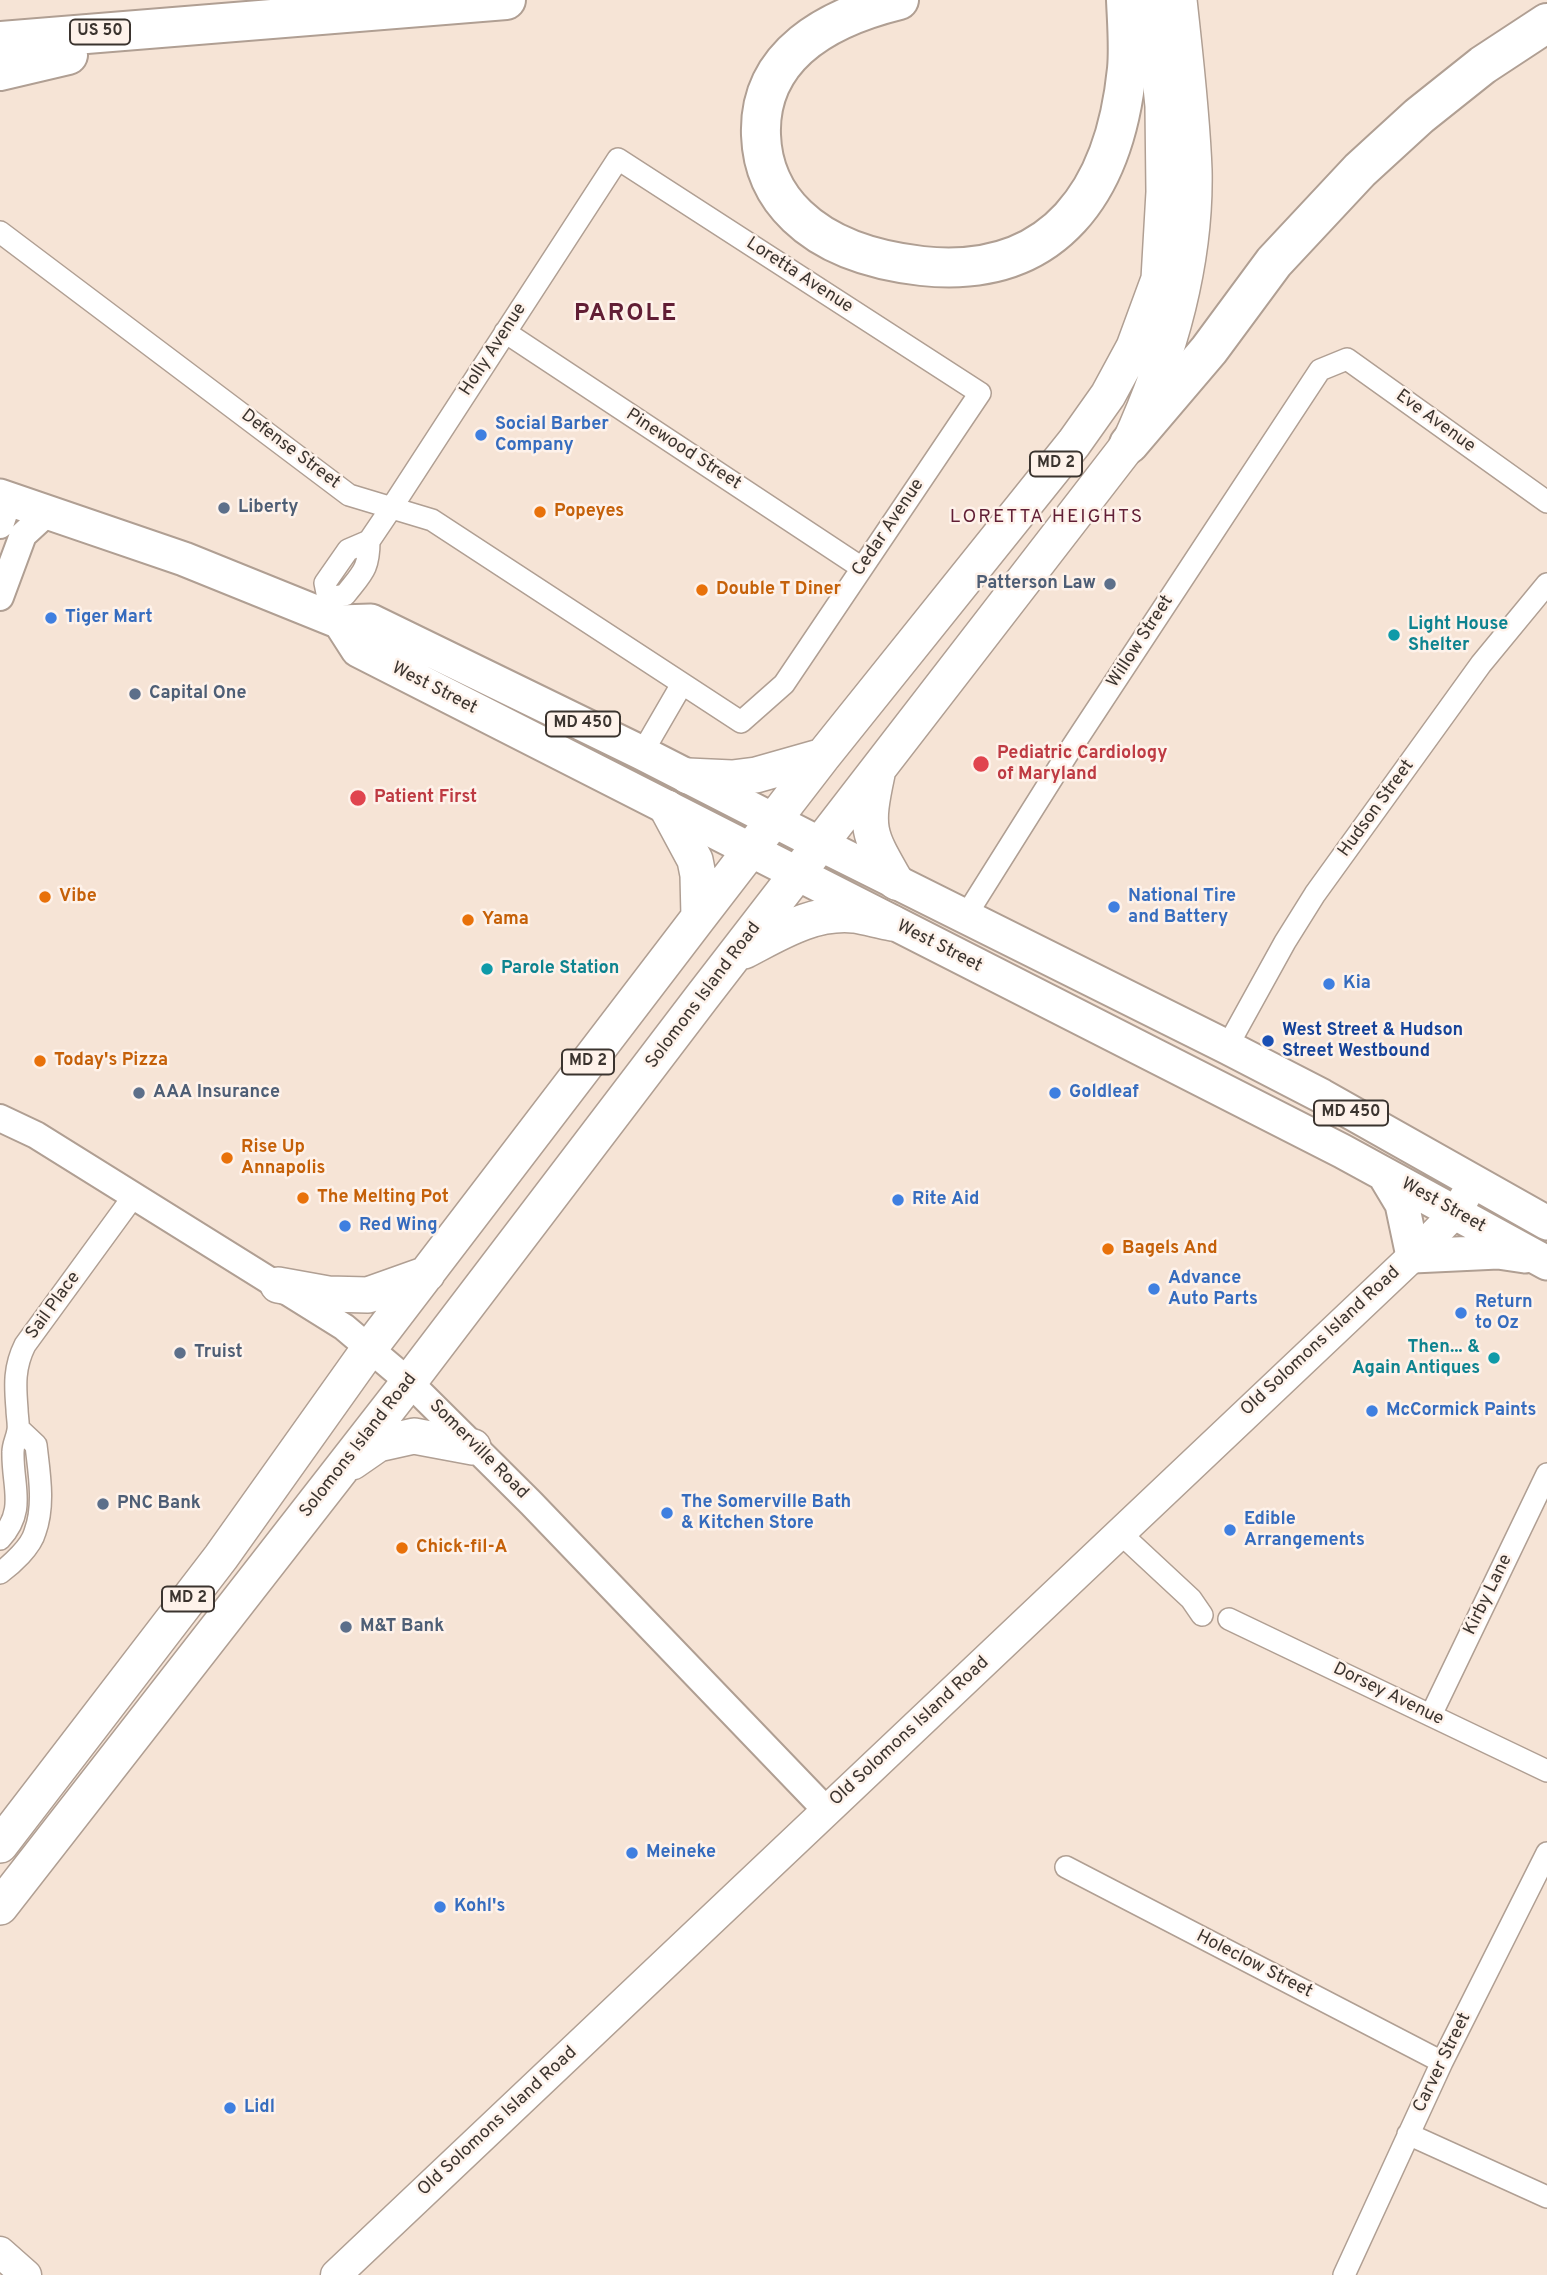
<!DOCTYPE html>
<style>
body{margin:0}
canvas{display:block;background:#f6e4d6}
</style>
<canvas width="1547" height="2275"></canvas>
<script>
const g = document.querySelector('canvas').getContext('2d');
g.lineJoin = 'round';
function stroke(path, color, width, dash) {
  g.strokeStyle = color;
  g.lineWidth = width;
  g.lineCap = dash ? 'butt' : 'round';
  g.setLineDash(dash || []);
  g.stroke(path);
}
function drawText(font, color, halo, rows, align = 'center') {
  g.font = font + ' Overpass,sans-serif';
  g.lineWidth = 5;
  g.setLineDash([]);
  g.textBaseline = 'middle';
  g.strokeStyle = halo;
  g.fillStyle = color;
  for (const [text, x, y, turn = 0] of rows) {
    g.save();
    g.translate(x, y);
    g.rotate((+turn || 0) * Math.PI / 180);
    g.textAlign = isNaN(turn) ? turn : align;
    if (halo) g.strokeText(text, 0, 0);
    g.fillText(text, 0, 0);
    g.restore();
  }
}
const minor = new Path2D(`
 M0 232 349 495 432 520 741 722 784 684 980 393 618 159 392 507 369 541 348 550 325 583 328 598 318 613
 M505 332 862 568
 M328 598 345 595C362 573 369 570 369 541
 M642 753 682 684
 M965 917 1068 753 1320 370 1347 359 1547 502
 M1227 1047 1285 942 1315 894 1481 664 1547 584
 M1120 1533 1191 1599 1202 1615
 M0 1539C27 1510 12 1486 13 1452 13 1444 17 1438 18 1430 19 1424 17 1416 17 1409 15 1385 14 1367 25 1345L133 1197
 M0 1573C12 1564 31 1547 35 1532 45 1505 39 1472 36 1445L19 1429
 M1229 1619 1547 1771
 M1431 1715 1547 1474
 M1066 1867 1442 2062
 M1408 2134 1547 2197
 M1344 2275 1442 2062 1547 1853`);
const tertiary = new Path2D(`
 M0 525 9 499
 M0 597 23 535 48 512
 M0 1118 36 1135 344 1327 409 1382 531 1503 827 1811`);
const secondary = new Path2D(`
 M0 2252 26 2275
 M336 2275 1413 1256 1455 1213 1474 1182`);
const primary = new Path2D(`
 M0 496 184 559 340 622 371 621 642 753 820 844 1227 1047 1322 1096 1547 1223
 M340 622 358 650 1342 1151 1547 1263
 M1384 1174 1402 1204 1413 1256 1498 1252 1525 1256`);
const trunk = new Path2D(`
 M877 774C865 830 868 833 896 882
 M688 776 732 778 756 775 823 756
 M667 808 695 860 698 875 699 917
 M744 951C779 933 813 911 854 915 867 917 880 921 892 923
 M278 1285 328 1294 368 1295 427 1274
 M352 1462 378 1444 414 1436 473 1447
 M0 1845 221 1557 369 1349 699 917 823 756 1074 443 1108 395 1134 347 1159 279 1164 192 1163 106 1152 0
 M0 1907 409 1382 702 997 1129 444C1168 359 1196 264 1194 170 1192 114 1185 56 1179 0`);
const motorway = new Path2D(`
 M899 0C830 17 758 54 761 135 762 166 774 194 797 216 830 248 878 261 922 266 1056 280 1115 189 1127 69 1129 47 1127 23 1126 0
 M0 41 506 0
 M0 71 68 55
 M1129 444 1209 350 1274 262 1360 170 1419 116 1483 65 1547 23`);
const markers = [
 [481,435,7,"#3f7fe0"],
 [224,508,7,"#5c6f8a"],
 [540,512,7,"#e8710a"],
 [1110,584,7,"#5c6f8a"],
 [702,590,7,"#e8710a"],
 [51,618,7,"#3f7fe0"],
 [1394,635,7,"#0f9aa8"],
 [135,694,7,"#5c6f8a"],
 [981,764,9,"#e0444e"],
 [358,798,9,"#e0444e"],
 [45,897,7,"#e8710a"],
 [1114,907,7,"#3f7fe0"],
 [468,920,7,"#e8710a"],
 [487,969,7,"#0f9aa8"],
 [1329,984,7,"#3f7fe0"],
 [1268,1041,7,"#1a4fb4"],
 [40,1061,7,"#e8710a"],
 [139,1093,7,"#5c6f8a"],
 [1055,1093,7,"#3f7fe0"],
 [227,1158,7,"#e8710a"],
 [303,1198,7,"#e8710a"],
 [898,1200,7,"#3f7fe0"],
 [345,1226,7,"#3f7fe0"],
 [1108,1249,7,"#e8710a"],
 [1154,1289,7,"#3f7fe0"],
 [1461,1313,7,"#3f7fe0"],
 [180,1353,7,"#5c6f8a"],
 [1494,1358,7,"#0f9aa8"],
 [1372,1411,7,"#3f7fe0"],
 [103,1504,7,"#5c6f8a"],
 [667,1513,7,"#3f7fe0"],
 [1230,1530,7,"#3f7fe0"],
 [402,1548,7,"#e8710a"],
 [346,1627,7,"#5c6f8a"],
 [632,1853,7,"#3f7fe0"],
 [440,1907,7,"#3f7fe0"],
 [230,2108,7,"#3f7fe0"]
];
const shields = [
 [100,32,60],
 [1056,464,52],
 [583,724,74],
 [588,1062,52],
 [1351,1113,74],
 [188,1599,52]
];
const shieldNames = [
 ["US 50",100,32],
 ["MD 2",1056,464],
 ["MD 450",583,724],
 ["MD 2",588,1062],
 ["MD 450",1351,1113],
 ["MD 2",188,1599]
];
const streetNames = [
 ["Loretta Avenue",799,276,33],
 ["Holly Avenue",494,350,-57],
 ["Eve Avenue",1435,422,36],
 ["Defense Street",290,450,37],
 ["Pinewood Street",683,450,33],
 ["Cedar Avenue",889,528,-56],
 ["Willow Street",1141,642,-57],
 ["West Street",434,689,27],
 ["Hudson Street",1377,809,-54],
 ["West Street",939,947,27],
 ["Solomons Island Road",704,996,-53],
 ["West Street",1443,1206,29],
 ["Sail Place",54,1306,-54],
 ["Old Solomons Island Road",1321,1342,-43],
 ["Solomons Island Road",359,1446,-52],
 ["Somerville Road",478,1450,45],
 ["Kirby Lane",1489,1595,-64],
 ["Dorsey Avenue",1388,1695,26],
 ["Old Solomons Island Road",910,1732,-43],
 ["Holeclow Street",1254,1965,27],
 ["Carver Street",1443,2063,-64],
 ["Old Solomons Island Road",498,2122,-43]
];
const shopNames = [
 ["Social Barber",495,425],
 ["Company",495,446],
 ["Tiger Mart",65,618],
 ["National Tire",1128,897],
 ["and Battery",1128,918],
 ["Kia",1343,984],
 ["Goldleaf",1069,1093],
 ["Rite Aid",912,1200],
 ["Red Wing",359,1226],
 ["Advance",1168,1279],
 ["Auto Parts",1168,1300],
 ["Return",1475,1303],
 ["to Oz",1475,1324],
 ["McCormick Paints",1386,1411],
 ["The Somerville Bath",681,1503],
 ["& Kitchen Store",681,1524],
 ["Edible",1244,1520],
 ["Arrangements",1244,1541],
 ["Meineke",646,1853],
 ["Kohl's",454,1907],
 ["Lidl",244,2108]
];
const serviceNames = [
 ["Liberty",238,508],
 ["Patterson Law",1096,584,"right"],
 ["Capital One",149,694],
 ["AAA Insurance",153,1093],
 ["Truist",194,1353],
 ["PNC Bank",117,1504],
 ["M&T Bank",360,1627]
];
const foodNames = [
 ["Popeyes",554,512],
 ["Double T Diner",716,590],
 ["Vibe",59,897],
 ["Yama",482,920],
 ["Today's Pizza",54,1061],
 ["Rise Up",241,1148],
 ["Annapolis",241,1169],
 ["The Melting Pot",317,1198],
 ["Bagels And",1122,1249],
 ["Chick-fil-A",416,1548]
];
const cultureNames = [
 ["Light House",1408,625],
 ["Shelter",1408,646],
 ["Parole Station",501,969],
 ["Then... &",1480,1348,"right"],
 ["Again Antiques",1480,1369,"right"]
];
const healthNames = [
 ["Pediatric Cardiology",997,754],
 ["of Maryland",997,775],
 ["Patient First",374,798]
];
const transitNames = [
 ["West Street & Hudson",1282,1031],
 ["Street Westbound",1282,1052]
];
const neighbourhoodNames = [
 ["LORETTA HEIGHTS",1047,518]
];
const districtNames = [
 ["PAROLE",626,315]
];
stroke(minor, '#b09f93', 24);
stroke(tertiary, '#b09f93', 30);
stroke(secondary, '#b09f93', 33);
stroke(primary, '#b09f93', 37);
stroke(trunk, '#b09f93', 38);
stroke(motorway, '#b09f93', 42);
stroke(minor, '#fff', 21);
stroke(tertiary, '#fff', 26);
stroke(secondary, '#fff', 30);
stroke(primary, '#fff', 33);
stroke(trunk, '#fff', 35);
stroke(motorway, '#fff', 38);
for (const [x, y, r, color] of markers) {
  const dot = new Path2D();
  dot.arc(x, y, r, 0, 2 * Math.PI);
  g.fillStyle = color;
  g.fill(dot);
  stroke(dot, '#fef2ea', 2.5);
}
for (const [x, y, w] of shields) {
  const box = new Path2D();
  box.roundRect(x - w / 2, y - 12.5, w, 25, 5);
  g.fillStyle = '#fef2ea';
  g.fill(box);
  stroke(box, '#3b342f', 2);
}
drawText('bold 16px', '#3b342f', null, shieldNames);
drawText('18px', '#3b342f', '#fef2ea', streetNames);
drawText('bold 18px', '#366cbe', '#fef2ea', shopNames, 'left');
drawText('bold 18px', '#4e5e75', '#fef2ea', serviceNames, 'left');
drawText('bold 18px', '#c56008', '#fef2ea', foodNames, 'left');
drawText('bold 18px', '#0d838f', '#fef2ea', cultureNames, 'left');
drawText('bold 18px', '#be3a42', '#fef2ea', healthNames, 'left');
drawText('bold 18px', '#164399', '#fef2ea', transitNames, 'left');
g.letterSpacing = '2px';
drawText('19px', '#611e35', '#fef2ea', neighbourhoodNames);
g.letterSpacing = '0px';
g.letterSpacing = '2px';
drawText('bold 24px', '#611e35', '#fef2ea', districtNames);
g.letterSpacing = '0px';
</script>
